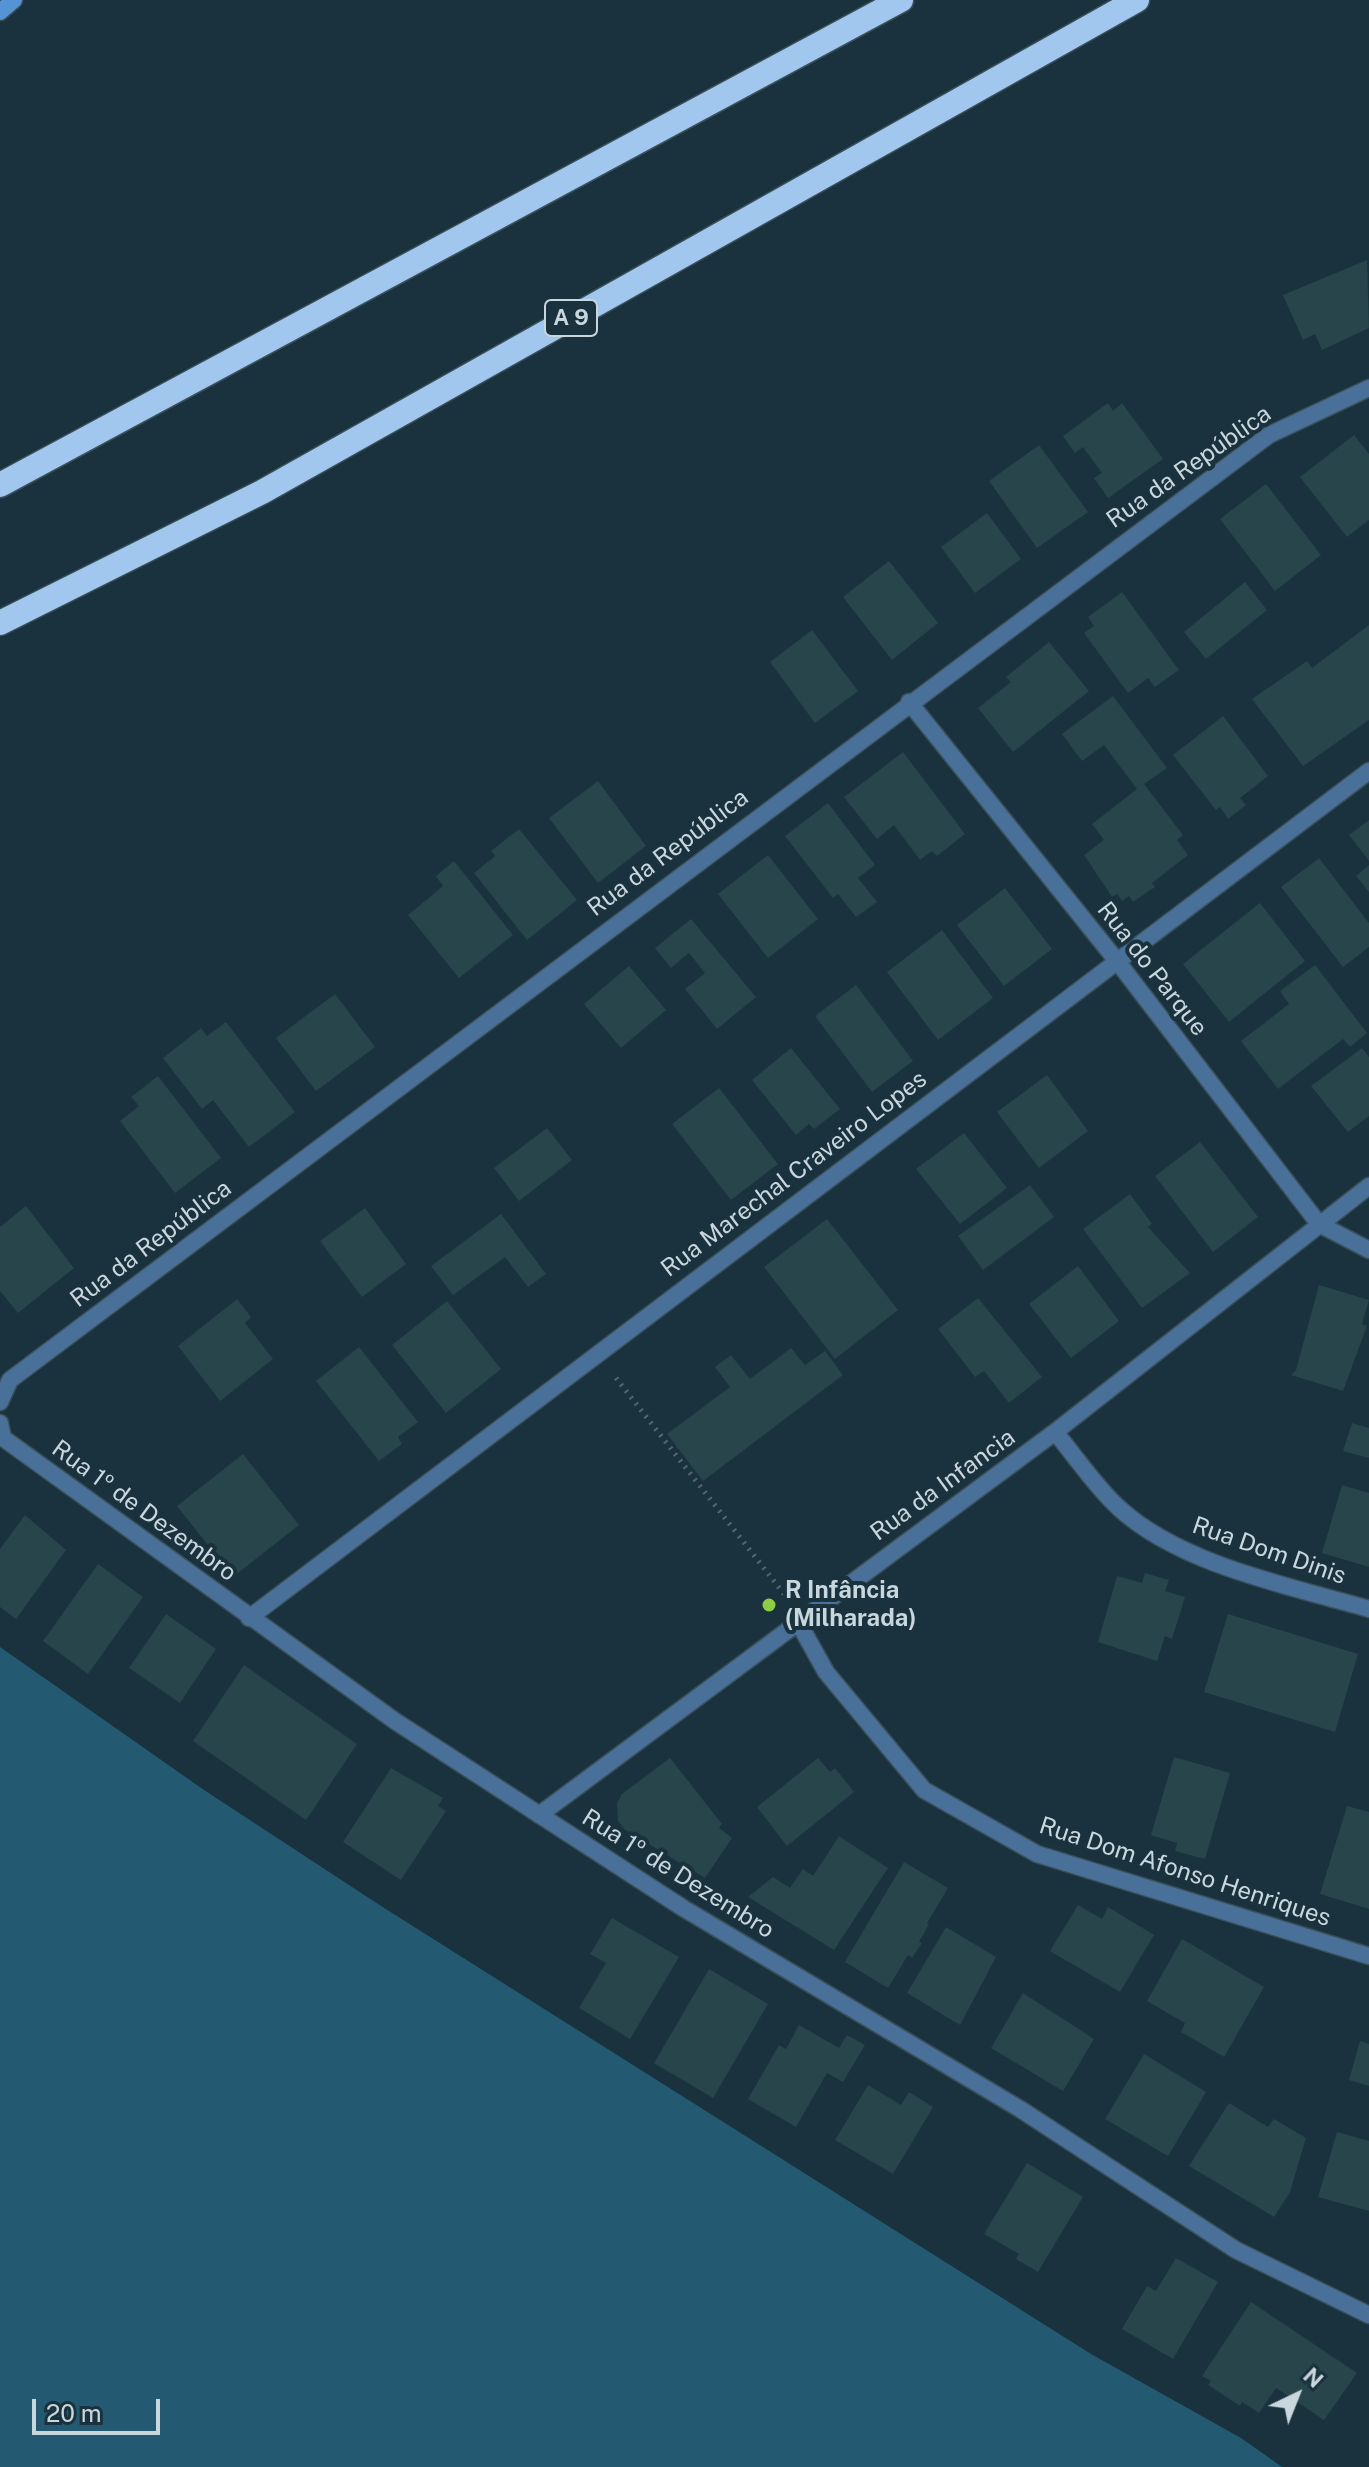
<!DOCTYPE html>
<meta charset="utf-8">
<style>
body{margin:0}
#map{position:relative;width:1369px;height:2467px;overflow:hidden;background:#1a323d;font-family:"Public Sans",sans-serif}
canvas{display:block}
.north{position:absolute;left:1257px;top:2355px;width:80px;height:80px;-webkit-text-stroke:6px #1a323d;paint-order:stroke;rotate:43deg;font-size:22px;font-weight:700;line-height:32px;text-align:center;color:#c8d6dd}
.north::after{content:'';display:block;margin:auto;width:28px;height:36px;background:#c8d6dd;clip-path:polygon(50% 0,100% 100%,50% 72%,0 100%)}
.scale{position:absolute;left:32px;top:2399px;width:128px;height:36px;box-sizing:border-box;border:4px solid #c8d6dd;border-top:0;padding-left:10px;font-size:24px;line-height:28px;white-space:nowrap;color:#c8d6dd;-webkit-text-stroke:6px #1a323d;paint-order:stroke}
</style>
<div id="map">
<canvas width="1369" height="2467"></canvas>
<div class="north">N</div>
<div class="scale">20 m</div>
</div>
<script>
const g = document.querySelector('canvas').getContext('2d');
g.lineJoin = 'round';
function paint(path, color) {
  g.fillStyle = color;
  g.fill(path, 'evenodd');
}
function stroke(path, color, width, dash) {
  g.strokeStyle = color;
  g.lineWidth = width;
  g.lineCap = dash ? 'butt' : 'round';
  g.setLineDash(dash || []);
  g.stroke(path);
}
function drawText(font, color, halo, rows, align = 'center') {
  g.font = font + ' "Public Sans",sans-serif';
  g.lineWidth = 8;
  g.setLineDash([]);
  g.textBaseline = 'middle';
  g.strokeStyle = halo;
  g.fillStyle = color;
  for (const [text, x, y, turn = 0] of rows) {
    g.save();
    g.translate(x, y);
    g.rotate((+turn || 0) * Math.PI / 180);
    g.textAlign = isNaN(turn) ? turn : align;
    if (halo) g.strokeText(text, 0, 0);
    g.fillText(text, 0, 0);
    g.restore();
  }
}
const green = new Path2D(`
 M0 1647 204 1790 381 1906 1091 2354 1241 2438 1282 2467H0Z`);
const building = new Path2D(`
 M1367 260 1369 328 1322 350 1315 334 1303 340 1283 295Z
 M1108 403 1113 411 1122 403 1163 459 1108 498 1094 478 1102 473 1083 447 1075 453 1063 436Z
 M1354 435 1369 454V520L1347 537 1300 477Z
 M1039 445 1088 512 1037 548 989 481Z
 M1266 484 1321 555 1275 591 1220 519Z
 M987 513 1021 559 975 593 941 547Z
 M889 561 938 623 892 660 843 597Z
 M1245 582 1267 610 1206 659 1184 632Z
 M1122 592 1179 670 1155 687 1148 678 1128 693 1084 633 1094 626 1088 617Z
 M1369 625V720L1303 766 1252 699 1307 661 1312 668Z
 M812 630 858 691 815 723 770 662Z
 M1049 642 1089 691 1013 752 978 708 1011 682 1006 677Z
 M1113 696 1167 768 1144 784 1183 835 1177 840 1188 855 1152 883 1155 887 1133 902 1129 896 1122 901 1117 894 1112 897 1084 855 1104 840 1092 824 1137 789 1104 745 1082 761 1062 734Z
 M1223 716 1268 776 1240 798 1246 805 1228 819 1220 807 1216 810 1173 755Z
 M903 752 965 834 937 856 932 851 920 860 894 825 877 839 844 797Z
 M598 781 646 846 598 883 549 818Z
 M828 803 875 865 858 878 877 902 856 917 838 894 833 898 785 836Z
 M1369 820V861L1349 835Z
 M519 829 577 900 527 940 474 873 495 856 491 851Z
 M768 855 818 919 768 958 718 894Z
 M1319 858 1369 923V947L1343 967 1281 887Z
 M454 861 513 935 459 978 408 915 443 886 436 876Z
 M1369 865V892L1356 876Z
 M1005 888 1052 949 1004 986 957 925Z
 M1260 903 1305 961 1229 1022 1183 964Z
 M691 919 756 997 717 1029 685 989 705 973 689 953 671 968 655 948Z
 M942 930 993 998 938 1040 887 972Z
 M1315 965 1367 1033 1350 1047 1343 1039 1278 1089 1241 1041 1289 1004 1280 991Z
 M629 966 666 1010 621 1048 584 1004Z
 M856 985 913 1061 872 1092 815 1016Z
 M335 994 375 1047 316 1091 276 1038Z
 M226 1022 295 1112 249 1147 213 1100 202 1109 163 1058 201 1028 207 1036Z
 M791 1048 840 1109 814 1129 809 1124 796 1135 752 1080Z
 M1362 1048 1369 1057V1116L1348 1132 1311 1086Z
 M1047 1075 1088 1131 1039 1168 997 1112Z
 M158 1076 221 1158 175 1193 120 1121 139 1106 131 1097Z
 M719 1088 778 1164 731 1200 672 1124Z
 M547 1128 572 1160 519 1201 494 1168Z
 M964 1133 1007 1188 960 1224 916 1169Z
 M1200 1142 1258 1217 1213 1252 1155 1176Z
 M1030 1185 1054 1217 983 1270 958 1236Z
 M1130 1194 1152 1224 1148 1227 1190 1273 1142 1308 1083 1229Z
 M26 1206 74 1268 18 1313 0 1291V1227Z
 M365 1208 406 1264 362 1297 320 1241Z
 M501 1214 546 1274 528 1287 505 1257 453 1295 431 1266Z
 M827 1219 898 1310 835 1359 764 1267Z
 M1078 1266 1119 1321 1071 1358 1029 1304Z
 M1319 1285 1369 1300 1362 1324 1367 1326 1343 1391 1291 1375 1296 1370Z
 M978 1298 1042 1377 1009 1403 984 1371 975 1377 938 1329Z
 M237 1299 251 1317 245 1323 273 1359 220 1401 178 1346Z
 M447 1301 501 1369 446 1413 392 1345Z
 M359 1347 418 1422 398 1437 402 1444 379 1461 316 1381Z
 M791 1348 805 1365 825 1351 843 1375 703 1481 667 1434 730 1387 715 1367 731 1355 750 1379Z
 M1352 1423 1369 1428V1458L1343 1451Z
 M243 1454 299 1525 233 1577 177 1506Z
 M1342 1485 1369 1493V1567L1322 1553Z
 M25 1515 66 1550 16 1619 0 1607V1549Z
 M98 1564 143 1597 88 1674 43 1641Z
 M1145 1573 1169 1580 1165 1591 1185 1597 1172 1639 1165 1636 1157 1661 1098 1642 1117 1576 1142 1583Z
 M166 1614 216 1649 180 1703 129 1668Z
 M1228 1614 1358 1654 1335 1732 1204 1692Z
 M244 1665 357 1744 306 1820 193 1741Z
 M1174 1757 1230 1773 1205 1859 1175 1851 1177 1843 1151 1835Z
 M670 1758 722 1824 719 1828 732 1838 705 1878 624 1829 618 1821 617 1803 622 1794Z
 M818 1758 830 1772 835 1768 854 1792 787 1846 757 1807Z
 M391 1768 443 1798 438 1806 446 1811 401 1880 343 1842Z
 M1347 1806 1369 1812V1909L1320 1894Z
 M839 1836 888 1868 834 1950 748 1897 773 1877 790 1888 803 1869 813 1876Z
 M904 1862 948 1888 927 1923 929 1924 919 1942 922 1943 912 1958 908 1955 888 1988 845 1962Z
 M1078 1905 1102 1919 1108 1907 1154 1935 1120 1992 1050 1951Z
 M612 1918 679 1957 630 2039 579 2008 606 1963 590 1954Z
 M946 1927 996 1957 960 2025 907 1993Z
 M1182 1939 1264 1987 1224 2057 1181 2032 1185 2023 1147 2001Z
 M709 1969 768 2004 713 2098 654 2063Z
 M1023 1993 1094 2039 1063 2091 991 2048Z
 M799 2025 839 2048 847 2035 865 2045 843 2082 827 2073 796 2127 748 2099 779 2045 786 2049Z
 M1360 2041 1369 2044V2086L1349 2080Z
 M1144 2054 1206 2092 1168 2156 1105 2119Z
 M868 2085 901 2105 909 2092 933 2107 893 2174 835 2140Z
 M1229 2103 1268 2127 1274 2119 1306 2138 1290 2192 1274 2217 1189 2166Z
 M1337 2132 1369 2141V2211L1318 2197Z
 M1027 2163 1083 2197 1038 2272 1016 2259 1019 2254 984 2234Z
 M1176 2258 1218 2282 1173 2359 1122 2329 1147 2286 1156 2291Z
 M1251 2302 1357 2373 1324 2420 1276 2388 1259 2413 1242 2402 1240 2406 1208 2385 1211 2381 1202 2376Z`);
const path = new Path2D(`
 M616 1378 784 1594`);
const street = new Path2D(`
 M909 702 1117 961 1319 1224 1369 1250
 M0 1402 10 1380 1269 435 1369 388
 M0 1423 3 1438 395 1721 683 1908 1020 2109 1236 2250 1369 2315
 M1055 1432C1076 1457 1095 1486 1119 1508 1181 1565 1290 1586 1369 1609
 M249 1618 1369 771
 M797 1620 826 1672 924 1790 1037 1854 1369 1956
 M539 1815 1055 1432 1369 1186`);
const secondary = new Path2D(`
 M0 12 14 0`);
const highway = new Path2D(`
 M0 485 901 0
 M0 623 262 492 1137 0`);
const markers = [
 [769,1605,8,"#8ece43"]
];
const shields = [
 [571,318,52]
];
const shieldNames = [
 ["A 9",571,318]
];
const streetNames = [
 ["Rua da República",1189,467,-35],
 ["Rua da República",668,853,-37],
 ["Rua do Parque",1152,969,52],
 ["Rua Marechal Craveiro Lopes",794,1174,-37],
 ["Rua da República",151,1244,-37],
 ["Rua da Infancia",943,1485,-36],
 ["Rua 1º de Dezembro",144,1511,36],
 ["Rua Dom Dinis",1269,1551,19],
 ["Rua Dom Afonso Henriques",1185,1872,18],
 ["Rua 1º de Dezembro",678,1874,32]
];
const poiNames = [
 ["R Infância",785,1591],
 ["(Milharada)",785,1619]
];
paint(green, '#235a72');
paint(building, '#27454a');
stroke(street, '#39505a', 19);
stroke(secondary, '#39505a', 19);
stroke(highway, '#39505a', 27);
stroke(path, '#526771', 5, [2, 6]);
stroke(street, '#497099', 16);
stroke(secondary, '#5494d5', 16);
stroke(highway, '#a1c7ef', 24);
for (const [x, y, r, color] of markers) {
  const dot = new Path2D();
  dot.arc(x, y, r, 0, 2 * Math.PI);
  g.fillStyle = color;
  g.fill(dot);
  stroke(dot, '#1a323d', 3);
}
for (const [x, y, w] of shields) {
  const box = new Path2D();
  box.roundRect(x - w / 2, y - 18, w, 36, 6);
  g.fillStyle = '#1a323d';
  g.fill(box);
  stroke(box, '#c8d6dd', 2);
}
drawText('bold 22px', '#c8d6dd', null, shieldNames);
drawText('24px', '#c8d6dd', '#1a323d', streetNames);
drawText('bold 24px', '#c8d6dd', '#1a323d', poiNames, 'left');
</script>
